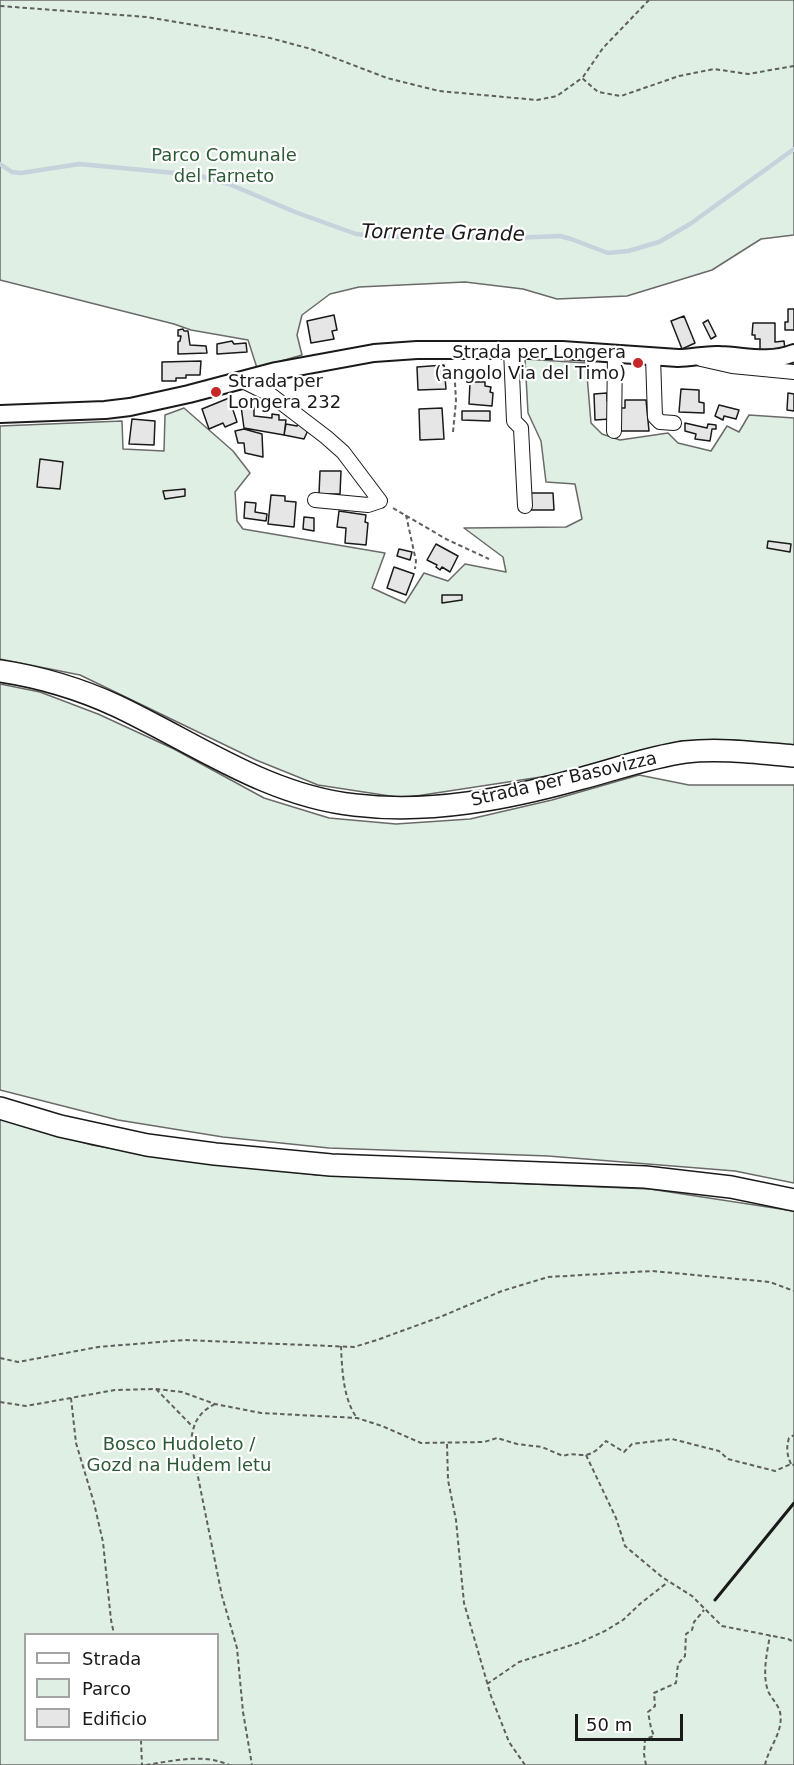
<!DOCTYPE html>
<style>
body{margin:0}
#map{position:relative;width:794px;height:1765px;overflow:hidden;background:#fff;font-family:"DejaVu Sans",sans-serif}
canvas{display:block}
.legend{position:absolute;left:24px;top:1633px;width:195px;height:108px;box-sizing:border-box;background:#fff;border:2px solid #a3a3a3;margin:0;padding:8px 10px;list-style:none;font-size:18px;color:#1a1a1a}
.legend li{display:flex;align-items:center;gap:12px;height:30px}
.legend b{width:30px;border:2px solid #a3a3a3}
.scale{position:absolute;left:575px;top:1714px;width:108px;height:27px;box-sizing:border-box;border:3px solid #1a1a1a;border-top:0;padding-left:8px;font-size:18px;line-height:21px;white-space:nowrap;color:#1a1a1a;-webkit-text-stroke:4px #fff;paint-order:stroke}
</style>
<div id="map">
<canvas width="794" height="1765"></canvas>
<ul class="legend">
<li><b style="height:8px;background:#fff"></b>Strada</li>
<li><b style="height:16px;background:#e0efe3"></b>Parco</li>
<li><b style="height:16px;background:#e6e6e6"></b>Edificio</li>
</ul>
<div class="scale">50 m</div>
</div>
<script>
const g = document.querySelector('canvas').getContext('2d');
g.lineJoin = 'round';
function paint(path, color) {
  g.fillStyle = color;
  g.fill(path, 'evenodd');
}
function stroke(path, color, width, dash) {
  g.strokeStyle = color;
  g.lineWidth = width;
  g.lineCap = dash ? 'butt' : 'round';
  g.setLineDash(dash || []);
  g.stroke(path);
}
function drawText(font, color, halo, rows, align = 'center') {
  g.font = font + ' "DejaVu Sans",sans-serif';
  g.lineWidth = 4.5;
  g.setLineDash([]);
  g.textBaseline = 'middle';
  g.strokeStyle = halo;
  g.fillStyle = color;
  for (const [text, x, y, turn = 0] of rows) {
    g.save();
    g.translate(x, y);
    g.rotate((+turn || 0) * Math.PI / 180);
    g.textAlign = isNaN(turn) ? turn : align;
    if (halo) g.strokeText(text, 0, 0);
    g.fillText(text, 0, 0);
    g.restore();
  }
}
const green = new Path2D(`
 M0 0H794V235L761 239 712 270 627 296 557 299 523 289 465 282 359 287 330 294 302 315 297 335 302 355 257 368 248 340 191 330 174 324 0 280Z
 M525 359 586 363 591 423 602 434 620 440 668 433 678 443 711 451 727 426 739 432 749 415 794 418V746L735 740 681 741 567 773 403 798 318 785 256 760 80 675 0 659V426L122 421 123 449 164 451 165 415 184 408 233 451 250 473 235 492 237 521 243 529 385 553 372 588 405 603 424 573 448 581 465 564 506 572 503 557 464 528 566 527 582 519 575 484 546 482 541 441 528 413Z
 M0 684 40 692 98 714 174 749 264 798 329 818 396 824 470 819 552 800 639 775 689 785H794V1183L735 1171 548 1156 329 1148 223 1137 118 1120 0 1090Z
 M0 1119 92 1145 168 1158 318 1175 650 1189 794 1211V1765H0ZM26 1634H218V1740H26Z`);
const stream = new Path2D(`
 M0 164 12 172 21 173 79 164 196 175 229 184 295 212 356 234 385 237 420 236 512 238 560 236 571 239 608 253 628 251 659 242 690 224 794 149`);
const building = new Path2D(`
 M788 309H794V330H785V322H788Z
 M334 315 337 330 332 331 334 339 311 343 307 321Z
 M684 316 695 343 682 349 671 321Z
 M708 320 716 336 711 339 703 323Z
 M753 323H775V342L784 341 785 350 760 351V339H755V335H752Z
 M183 329 184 331H188L190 345 206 346 207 353 178 354V342L180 341 181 336H178V330Z
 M232 341 234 344 246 343 247 352 217 354V344Z
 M201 361 200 375H186V378H176V381H162V362Z
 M444 365 446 389 418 390 417 367Z
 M470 382H485V386L491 387 490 392 493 393 492 406 469 404Z
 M681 389 699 390V402L704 403V413L679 412Z
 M607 393V401L610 400V419L595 420 594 394Z
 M788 393 794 394V411L787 410Z
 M229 398 237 422 225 427 223 423 209 429 202 409Z
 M625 400H646L649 431H621V408H625Z
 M719 405 739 410 736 419 724 416 723 420 715 416Z
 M241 406 254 407V416L272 418V414L279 415V420H286L284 435 244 428Z
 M442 408 444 439 420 440 419 409Z
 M462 411H490V421L462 420Z
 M132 419 155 421 154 445 129 444Z
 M299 422 310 426 304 439 284 435 286 424 297 426Z
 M685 423 707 428 708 424 716 425V429H712L710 441 695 439 696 434 685 431Z
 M244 429 262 434 263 457 245 453 244 443H238L235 431Z
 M40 459 63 462 60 489 37 487Z
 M320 471H341L340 494H319Z
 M185 489V496L165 499 163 491Z
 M529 493H553L554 510H530Z
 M271 495 285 496V501L296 502 294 527 268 524Z
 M245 502 256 503 255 512 267 514 266 521 244 518Z
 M339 511 366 515 365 522 368 523 366 545 345 543 346 528 337 527Z
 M304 517 314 518V531L303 529Z
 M768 541 791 544 790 552 767 548Z
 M436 544 458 556 450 572 442 567 440 570 436 567 437 565 427 560Z
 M399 549 412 552 410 560 397 556Z
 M394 567 414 574 406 595 387 588Z
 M442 595H462V600L442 603Z`);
const path = new Path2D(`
 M0 6 147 17 270 38 311 49 387 78 439 91 537 100 557 96 582 78 598 92 621 96 679 76 714 69 748 74 794 66
 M583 77 603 48 649 0
 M453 432 456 401 454 365
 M393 508 446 539 489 559
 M406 515 416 561 415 569
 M341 1346C342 1369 343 1399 357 1418
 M0 1358 18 1362 98 1347 184 1340 354 1347 377 1340 440 1317 502 1291 548 1277 652 1271 770 1282 794 1291
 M156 1389 192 1426
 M71 1398 76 1443 94 1503 103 1542 111 1620 114 1634
 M0 1402 26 1406 115 1390 156 1389 182 1392 215 1404 261 1413 357 1418 382 1426 421 1443 484 1442 497 1438 517 1444 542 1447 563 1456C571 1453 576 1455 584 1455 593 1455 600 1447 606 1441L624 1452 632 1444 672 1439 719 1451 728 1459 775 1471 791 1464 794 1465
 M215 1404C198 1413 193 1423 191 1442L222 1596 237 1648 243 1712 252 1765
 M447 1444 448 1480 456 1520 464 1603 491 1696 509 1742 525 1765
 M586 1455 616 1518 625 1546 662 1577 692 1596 722 1626 788 1639 794 1642
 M791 1464C787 1455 786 1448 789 1438L794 1435
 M487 1684 519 1662 581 1642 605 1631 623 1620 641 1603 668 1582
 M141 1740 142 1765
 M146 1765C173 1761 203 1753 229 1765
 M646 1765 644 1754 645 1739 654 1736 651 1728 648 1712 655 1706 654 1693 676 1683 678 1664 685 1656 686 1634 692 1630 694 1622 704 1610
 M765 1765C769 1746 784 1732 780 1712 778 1704 771 1698 768 1691 762 1674 767 1653 770 1635`);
const minor = new Path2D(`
 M511 350 514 421 521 428 525 506
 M653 357 655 417 660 422 674 423
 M701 359 732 366 794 372
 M241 380 271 395 326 437 343 452 380 501 368 505 315 500
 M614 431 615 353`);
const tertiary = new Path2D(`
 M0 414 105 410 130 407 189 394 276 371 374 353 417 350H562L678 358C692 358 706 354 720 355 746 356 768 363 794 353`);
const primary = new Path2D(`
 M0 671C40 677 80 689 117 706 195 743 268 796 355 805 430 814 507 799 579 779 614 770 649 757 685 752 721 748 758 753 794 756
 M0 1108 60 1126 147 1145 215 1154 331 1165 645 1177 731 1187 794 1200`);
const wall = new Path2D(`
 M715 1600 794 1503`);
const markers = [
 [638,363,6,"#c62828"],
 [216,392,6,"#c62828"]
];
const parkNames = [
 ["Parco Comunale",224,156],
 ["del Farneto",224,177],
 ["Bosco Hudoleto /",179,1445],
 ["Gozd na Hudem letu",179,1466]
];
const poiNames = [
 ["Strada per Longera",626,353],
 ["(angolo Via del Timo)",626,374],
 ["Strada per",228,382,"left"],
 ["Longera 232",228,403,"left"]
];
const streetNames = [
 ["Strada per Basovizza",564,780,-13]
];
const waterNames = [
 ["Torrente Grande",443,234,1]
];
paint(green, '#e0efe3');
stroke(green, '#6a6a6a', 1.5);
stroke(stream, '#c6d2dc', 4.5);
paint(building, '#e6e6e6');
stroke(building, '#1a1a1a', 1.5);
stroke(minor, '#1a1a1a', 16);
stroke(tertiary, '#1a1a1a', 20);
stroke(primary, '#1a1a1a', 24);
stroke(path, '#5f5f5f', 2, [4.5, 3]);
stroke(minor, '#fff', 14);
stroke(tertiary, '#fff', 16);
stroke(primary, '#fff', 21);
stroke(wall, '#1a1a1a', 3);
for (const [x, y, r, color] of markers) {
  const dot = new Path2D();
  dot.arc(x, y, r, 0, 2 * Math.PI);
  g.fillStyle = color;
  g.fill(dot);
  stroke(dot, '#fff', 2);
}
drawText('18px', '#2b5a34', '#fff', parkNames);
drawText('18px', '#1a1a1a', '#fff', poiNames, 'right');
drawText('18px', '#1a1a1a', '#fff', streetNames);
drawText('italic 20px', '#1a1a1a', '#fff', waterNames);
</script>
